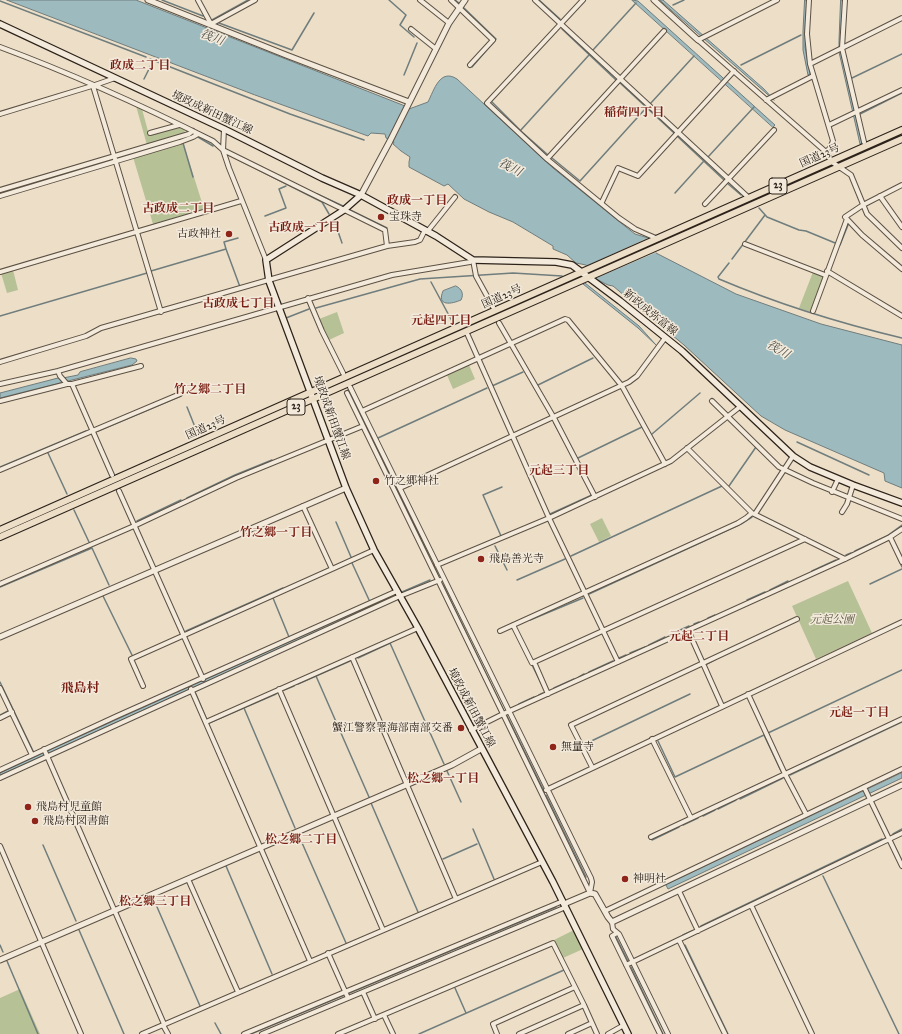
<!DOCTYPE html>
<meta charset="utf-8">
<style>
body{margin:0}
canvas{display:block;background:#ecdec7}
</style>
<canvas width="902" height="1034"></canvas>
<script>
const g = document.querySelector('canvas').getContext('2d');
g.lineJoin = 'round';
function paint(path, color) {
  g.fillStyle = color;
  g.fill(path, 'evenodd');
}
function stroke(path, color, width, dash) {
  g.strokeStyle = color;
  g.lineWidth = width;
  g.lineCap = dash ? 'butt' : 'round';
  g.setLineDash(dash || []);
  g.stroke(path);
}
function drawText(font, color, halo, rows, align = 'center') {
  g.font = font + ' "IM FELL Great Primer","Noto Serif JP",serif';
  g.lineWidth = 3;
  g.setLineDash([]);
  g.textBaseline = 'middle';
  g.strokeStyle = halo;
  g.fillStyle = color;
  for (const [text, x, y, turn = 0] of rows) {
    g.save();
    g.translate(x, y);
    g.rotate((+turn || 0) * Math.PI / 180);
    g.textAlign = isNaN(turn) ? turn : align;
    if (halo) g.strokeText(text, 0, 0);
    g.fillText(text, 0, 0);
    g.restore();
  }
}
const green = new Path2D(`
 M136 106 142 109 149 135 179 127 185 130 184 134 147 145Z
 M183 142 204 209 153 224 133 157Z
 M13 270 18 290 7 293 1 273Z
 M813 272 824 277 810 312 799 308Z
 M337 312 344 333 329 340 319 319Z
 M469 365 475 379 453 389 447 375Z
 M602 518 611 536 599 542 590 524Z
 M848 581 872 633 816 659 792 606Z
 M574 930 583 949 563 958 554 940Z
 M20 989 40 1034H0V998Z`);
const water = new Path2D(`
 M7 0H136L405 106 409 109 428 102C434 90 440 68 457 79L553 168 626 227 635 234 648 238 656 253 736 294 821 324 902 345V488L885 481 884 473 785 430 761 416 684 345 613 286 608 285 596 279 586 265 576 263 567 255 553 249V246L513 222 489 212 464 199 448 184 444 186 409 167V162L410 157 401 151 393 144 394 142 386 138 385 134 371 133 368 136 255 95Z
 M632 0 638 1 775 125 773 127Z
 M660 0H663L764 89 774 100Z
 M805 0H807L805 47 810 74 808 75 803 50V31Z
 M841 0H843L841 44 862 143 860 144 839 52V41Z
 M585 283 639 326 656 345 638 328 583 284Z
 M456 286C462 289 464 294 461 300 452 304 436 307 443 291Z
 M131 358 136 359 137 361 132 365 0 398V393L58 378H63L78 375 80 372Z
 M395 594 396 596 0 775V773L49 750Z
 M902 773V778L668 889 666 885Z`);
const pier = new Path2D(`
 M650 237 657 252 594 279 584 267Z`);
const stream = new Path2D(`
 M162 0 203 16
 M389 0 406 15 400 25 414 37
 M455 0 459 3
 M539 0 560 19
 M0 1 146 57
 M673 5 684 0
 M464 8 496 39 472 67
 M212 20 248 0
 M219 23 292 50 314 13
 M562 29 616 80
 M593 50 636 3
 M150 59 290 114 364 140
 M741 65 801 35
 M404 75 417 43
 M852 78 902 54
 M144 79 153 61
 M619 82 674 133
 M492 102 522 132 548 155
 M650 104 694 56
 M860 114 902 93
 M520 131 589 55
 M677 136 724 180
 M198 137 213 146
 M183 143 193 177
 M229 155 322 202 329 214
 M708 157 754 107
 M117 158 184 139
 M552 158 580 181 646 108
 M727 183 741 195
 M0 193 112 159
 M675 193 703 162
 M317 194 343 206
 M759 208 767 217 799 230 806 231 840 245 848 225
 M348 209 387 228
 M265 216 286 208 279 189 286 186
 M334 220 342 243
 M226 249 240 287
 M732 259 765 215
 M729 263 718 277 719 279C778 304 839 323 902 338
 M151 271 226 249 224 242 238 238
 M431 282 452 321
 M316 308 420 279 513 273 562 276
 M0 316 147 273
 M286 318 309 309
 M538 385 593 358
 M492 386 523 372
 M348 390 429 557
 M187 407 197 432
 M554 423 573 458
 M98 431 181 396
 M652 434 700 393
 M378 438 487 388
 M797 442 869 475
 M48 453 67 494
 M578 458 642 427
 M0 467 86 431
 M729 486 756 447
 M187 498 235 475 272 460
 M74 510 89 542
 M550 514 592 495 591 494
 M137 521 181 500
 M336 522 351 557
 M501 536 483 495 502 487
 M495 546 507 570
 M894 549 902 567
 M855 551 887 536 902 525
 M846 555 851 553
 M571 556 722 486
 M352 563 370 602
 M433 564 438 576 437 577
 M812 571 836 560
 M517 580 565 559
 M870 584 902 569
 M443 585 503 709
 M0 587 92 548 109 585
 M770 590 788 581
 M402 592 430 580
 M589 594 741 524 752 517
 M103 596 132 655
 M273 598 289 637
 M747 600 765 592
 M708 618 715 615
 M530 620 583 598
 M694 624 699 622
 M186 631 283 588
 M669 635 689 626
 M649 645 665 637
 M630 653 645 647
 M358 658 390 643 444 764
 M619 658 626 655
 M707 664 716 659
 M532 665 544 689
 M589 672 613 661
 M316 676 369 797
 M579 677 584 674
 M0 682 33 751
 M298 684 350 661
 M554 688 574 679
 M284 690 294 686
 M195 692 206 718
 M539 695 543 693
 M519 704 534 697
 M244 708 295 828
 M0 715 8 711
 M507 716 543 789
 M209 723 276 694
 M768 733 902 670
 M658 741 675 777 764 735 781 771
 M584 747 583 745 690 694
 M447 771 461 802
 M790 775 902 722
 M546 795 586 877
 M740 799 783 778
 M371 803 418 912
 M718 809 736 800
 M703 816 715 810
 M683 825 698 818
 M473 829 494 879
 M893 834 902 829
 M299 836 346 943
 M652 840 679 827
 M43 845 76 921
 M443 859 477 844
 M226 866 272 974
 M823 876 899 1034
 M154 900 200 1006
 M701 926 882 839
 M79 930 124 1034
 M683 935 692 931
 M616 937 628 961
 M0 945 3 952
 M685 945 728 1034
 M7 961 38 1034
 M631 967 663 1034
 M455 988 466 1013
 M215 1023 221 1034
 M251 1034 556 907
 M419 1034 564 970`);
const minor = new Path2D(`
 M198 0 211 24 255 0
 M420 0 449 23
 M451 0 493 40 470 65
 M535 0 749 198
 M583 0 487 103 547 159 619 218 635 229 658 239
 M777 0 698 40 826 152 832 162 851 175 867 214 902 248
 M809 0 807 34 810 64 833 141 830 148 826 152
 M845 0 842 48 864 142
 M411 29 436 49
 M0 47C73 74 143 106 213 141L223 150 385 230 387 246
 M810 64 902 18
 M93 86 161 312
 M766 100 813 76
 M0 114 95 85 115 78
 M829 125 902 90
 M224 129 223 150 229 168 266 260
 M150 133 179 125
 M547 159 664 31
 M0 190 189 134 193 131
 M0 196 180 142 193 137 198 134
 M880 196 902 227
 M602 202 618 168 638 176 734 71
 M705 204 774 130
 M847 219 862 235 902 269
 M427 232 455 197
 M745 244 825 275
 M827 271 902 316
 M0 272 241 201
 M308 298 322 331 343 373
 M813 311 847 219 845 217 863 205 902 185
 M499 323 554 418 595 497
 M466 331 549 518 618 662
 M0 362 86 336 101 328 387 246 415 242 420 240 425 230
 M58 371 60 376 67 384H72L112 475
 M0 384 58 371 135 349 392 275 470 262 473 260 476 276 493 307
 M72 384 141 366
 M350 387 591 878 592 882 590 893
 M347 393 590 893
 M0 401 67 384
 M712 401 779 467 813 483 902 519
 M362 411 565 319 568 320 622 386 665 464
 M687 448 752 513 845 559
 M0 470 180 394
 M400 488 629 382 637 376 665 338
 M119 491 203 679
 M832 492 838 479
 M842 512 847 504 853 485
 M755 514 793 456
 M890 537 902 562
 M437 565 549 518 671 461 741 406
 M332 569 374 550
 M0 584 134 526 236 478 363 426
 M513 625 532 663 805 539
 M688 630 722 706
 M500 631 738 523 746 518 752 513
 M352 657 456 899
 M534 662 548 694
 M143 686 131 659 332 569 303 506
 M0 688 32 755
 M191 689 310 961
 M279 689 383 930
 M748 694 785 774 806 814
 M0 718 12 712
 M206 722 418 628
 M471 730 503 714 845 559 890 537 902 529
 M652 739 691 818
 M44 749 164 1024
 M592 767 571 725 797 619
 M0 770 117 716 397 591
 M0 778 400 596 440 580
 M864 787 902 866
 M546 790 902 622
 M651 837 902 719
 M0 846 81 1034
 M188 879 238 992
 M679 891 698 931
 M751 905 812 1034
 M605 911 902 769
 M612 922 613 929 619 934 668 1034
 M617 933 612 936 660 1034
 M679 940 725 1034
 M328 953 348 998
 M626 965 902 833
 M363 992 375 1019
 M384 1015 393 1034
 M163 1025 168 1034
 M142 1034 542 862
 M244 1034 563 901
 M262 1034 566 907
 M338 1034 553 943 584 1005 597 1034
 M497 1034 493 1024 575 987
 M519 1034 584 1005
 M568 1034 592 1023
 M608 1034 624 1025`);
const tertiary = new Path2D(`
 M148 0 286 55 409 102
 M654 0 698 40
 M361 195 390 141 449 23 465 0
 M0 637 346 488
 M564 904 590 893 595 894 608 917 612 922 902 785
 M0 960 406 785 452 765 481 749`);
const secondary = new Path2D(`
 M0 24 224 129 322 178 361 195 344 210 266 260 269 281 346 488 374 550 418 628 553 882 628 1034
 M361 195 436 236 473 260 556 262 572 265 620 301 682 351 793 456 810 467 853 485 902 503`);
const trunk = new Path2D(`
 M0 530 902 130
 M0 537 902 139`);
const markers = [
 [381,217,4,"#8f2418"],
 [229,234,4,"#8f2418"],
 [376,481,4,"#8f2418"],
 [481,559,4,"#8f2418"],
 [461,728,4,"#8f2418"],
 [553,747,4,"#8f2418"],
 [28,807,4,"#8f2418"],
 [35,821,4,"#8f2418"],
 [625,879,4,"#8f2418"]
];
const shields = [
 [778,186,18],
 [296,407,18]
];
const shieldNames = [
 ["23",778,186],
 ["23",296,407]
];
const streetNames = [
 ["境政成新田蟹江線",212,113,25],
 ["国道23号",820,156,-24],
 ["国道23号",502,297,-24],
 ["新政成弥富線",650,313,39],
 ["境政成新田蟹江線",331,418,70],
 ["国道23号",206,428,-24],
 ["境政成新田蟹江線",471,708,62]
];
const poiNames = [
 ["宝珠寺",389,217],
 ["古政神社",221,234,"right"],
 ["竹之郷神社",384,481],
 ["飛島善光寺",489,559],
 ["蟹江警察署海部南部交番",453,728,"right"],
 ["無量寺",561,747],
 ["飛島村児童館",36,807],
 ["飛島村図書館",43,821],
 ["神明社",633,879]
];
const parkNames = [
 ["元起公園",832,620]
];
const waterNames = [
 ["筏川",212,38,21],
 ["筏川",510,168,27],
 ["筏川",778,350,31]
];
const neighbourhoodNames = [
 ["政成二丁目",140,66],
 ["稲荷四丁目",634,113],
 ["政成一丁目",417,201],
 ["古政成二丁目",178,209],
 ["古政成一丁目",304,228],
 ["古政成七丁目",238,304],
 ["元起四丁目",441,321],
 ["竹之郷二丁目",210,390],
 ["元起三丁目",559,471],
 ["竹之郷一丁目",276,533],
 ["元起二丁目",699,637],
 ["元起一丁目",859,713],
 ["松之郷一丁目",443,779],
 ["松之郷二丁目",301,840],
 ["松之郷三丁目",155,902]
];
const quarterNames = [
 ["飛島村",80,689]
];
paint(green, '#b7c196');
paint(water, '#9dbabf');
stroke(water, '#707d7d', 1);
paint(pier, '#ecdec7');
stroke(stream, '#707d7d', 1.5);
stroke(minor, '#5c5144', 6);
stroke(tertiary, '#5c5144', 7);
stroke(secondary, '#2c2219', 8);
stroke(trunk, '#2c2219', 8);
stroke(minor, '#f3eadb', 4);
stroke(tertiary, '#f3eadb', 5);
stroke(secondary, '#f3eadb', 5.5);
stroke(trunk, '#ecdec7', 6);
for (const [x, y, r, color] of markers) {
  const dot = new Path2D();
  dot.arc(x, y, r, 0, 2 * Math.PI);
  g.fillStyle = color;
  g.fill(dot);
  stroke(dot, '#f3eadb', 1.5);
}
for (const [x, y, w] of shields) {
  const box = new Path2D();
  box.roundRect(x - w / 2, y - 8, w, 16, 3);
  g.fillStyle = '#f3eadb';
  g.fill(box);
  stroke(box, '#2c2219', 1);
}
drawText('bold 10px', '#2c2219', null, shieldNames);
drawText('11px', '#2c2219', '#f3eadb', streetNames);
drawText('11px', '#2c2219', '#f3eadb', poiNames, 'left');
drawText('italic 11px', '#56523e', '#f3eadb', parkNames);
drawText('italic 12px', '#4e504b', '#f3eadb', waterNames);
drawText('bold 12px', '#7a1f14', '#f3eadb', neighbourhoodNames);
drawText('bold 13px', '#7a1f14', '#f3eadb', quarterNames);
</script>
